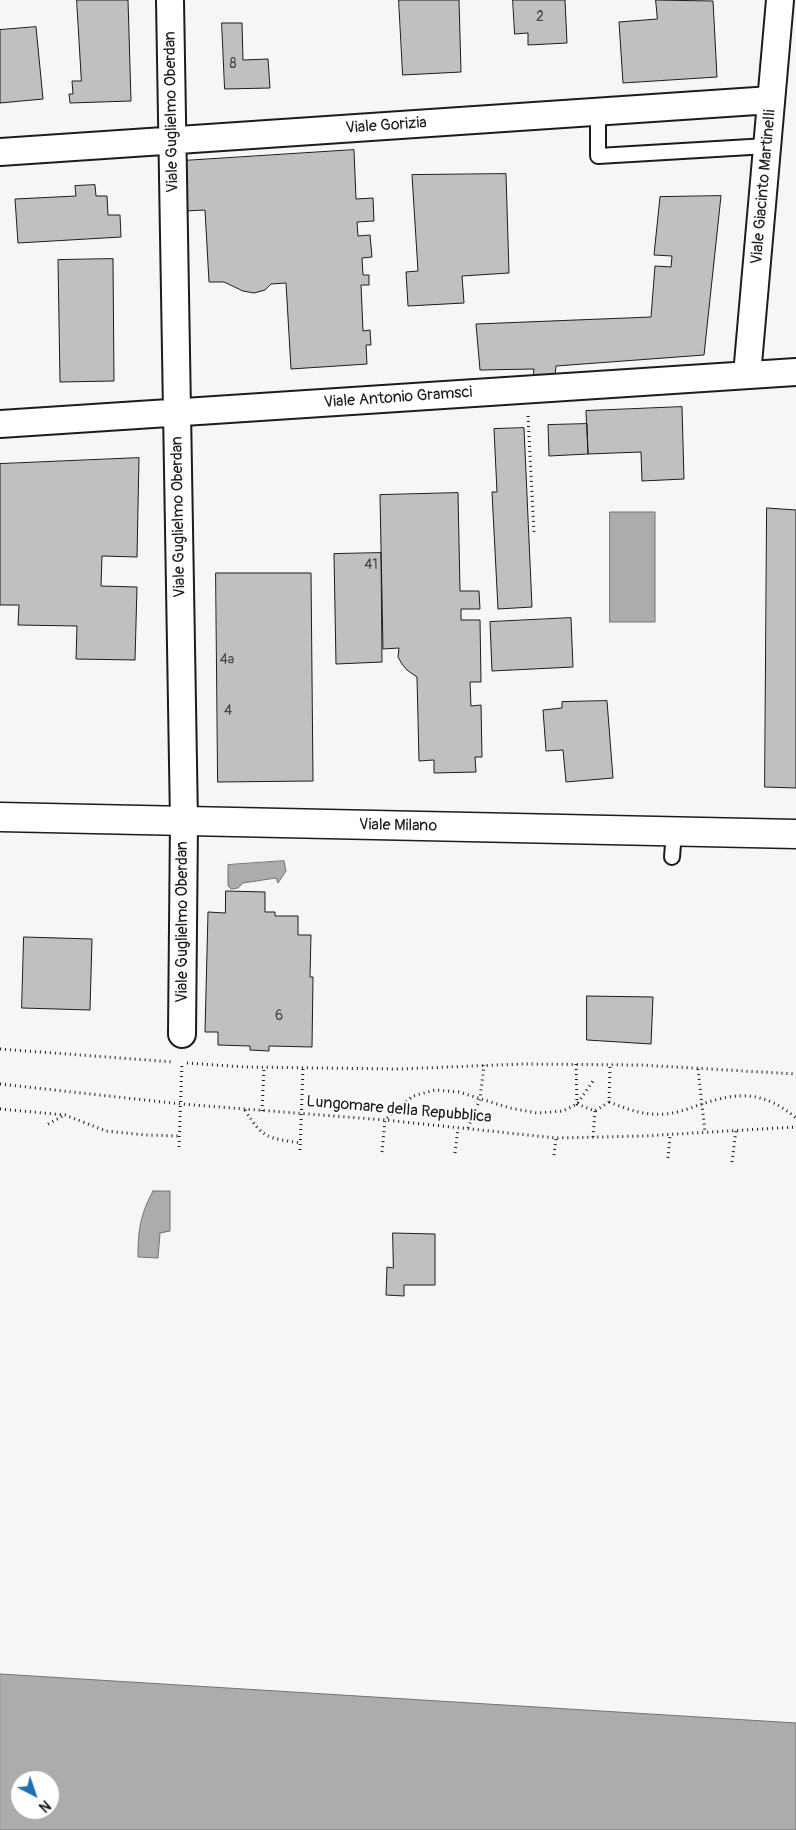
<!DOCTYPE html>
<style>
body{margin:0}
#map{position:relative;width:796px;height:1830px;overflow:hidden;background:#f6f6f6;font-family:Pangolin,sans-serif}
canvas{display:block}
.north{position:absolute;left:10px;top:1770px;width:50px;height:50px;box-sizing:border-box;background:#fff;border:1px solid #a4a4a4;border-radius:50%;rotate:139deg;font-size:14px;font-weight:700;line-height:20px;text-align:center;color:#1c1c1c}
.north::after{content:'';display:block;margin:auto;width:18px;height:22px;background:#1f6fb2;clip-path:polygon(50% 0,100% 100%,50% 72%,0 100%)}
</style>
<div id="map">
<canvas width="796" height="1830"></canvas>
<div class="north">N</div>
</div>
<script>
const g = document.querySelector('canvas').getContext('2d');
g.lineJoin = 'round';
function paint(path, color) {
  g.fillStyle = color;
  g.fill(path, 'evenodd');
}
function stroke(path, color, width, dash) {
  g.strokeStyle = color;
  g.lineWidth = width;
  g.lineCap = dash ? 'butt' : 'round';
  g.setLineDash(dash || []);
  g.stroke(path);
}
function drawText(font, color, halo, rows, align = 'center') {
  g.font = font + ' Pangolin,sans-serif';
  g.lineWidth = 4;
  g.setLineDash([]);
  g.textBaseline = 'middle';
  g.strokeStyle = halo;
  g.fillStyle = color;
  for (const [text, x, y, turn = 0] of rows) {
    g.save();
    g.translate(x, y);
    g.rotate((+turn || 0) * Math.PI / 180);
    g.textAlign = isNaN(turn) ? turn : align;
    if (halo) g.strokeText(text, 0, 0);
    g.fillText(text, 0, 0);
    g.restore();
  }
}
const water = new Path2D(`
 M610 512H655V622H610Z
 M284 861 286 871 278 883 276 878 243 883 238 888 231 889 228 886V865Z
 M153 1191H170V1231L160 1233 158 1258 138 1257C138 1231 140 1215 153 1191Z
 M0 1674 796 1723V1830H0ZM20 1780H50V1810H20Z`);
const building = new Path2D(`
 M77 0H128L131 101 70 103 69 94H73L72 81H81Z
 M399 0H459L461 72 403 75Z
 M513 0H565L567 43 528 45V33L515 34Z
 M656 0 713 1 717 77 623 83 619 22 657 19Z
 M222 23H242L243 60 268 59 270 88 225 89Z
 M36 27 43 99 0 103V30Z
 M354 150 356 199 373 198 374 221 357 222 358 236 370 235 372 257 362 258 363 275H369V285H361L363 331 370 330 371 345H366L367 364 291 369 286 283 271 284 265 290 254 293 243 291 224 282H209L205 210 185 211 182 161Z
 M506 174 509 273 462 276 464 303 408 306 406 272 418 271 412 175Z
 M95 185 96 196H107L108 215H120L121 237 18 243 15 199 76 196 75 186Z
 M721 196 704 355 556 366 555 376 533 377 534 369 480 370 476 324 651 317 655 266 671 267 672 256 654 255 660 197Z
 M113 259 114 381 60 382 58 260Z
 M682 407 684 479 642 481 641 452 588 454 586 411Z
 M587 424 588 454 549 456 548 425Z
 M524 428 532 607 498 609 492 492H497L494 429Z
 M139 458 137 557 102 556 101 586 137 587 135 660 76 659 77 626 18 625 19 605H0V464Z
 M458 493 460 591H479L480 609H461V620H480L481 682H470L471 706 481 705 482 757H475L476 772 434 773V760L419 761 417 677 407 670 402 664 398 657 399 648 383 649 380 495Z
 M767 508 796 510V788L765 787Z
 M381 553 382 662 336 664 334 554Z
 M216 573H311L313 781 218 782Z
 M571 618 573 667 492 671 490 622Z
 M607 701 613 778 566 782 563 750 546 751 543 710 562 708V702Z
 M226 891 265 892V912H275V916H298V935H311L310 977H313L312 1047 269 1046V1051L250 1050V1046L218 1045V1032H205L208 912 225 913Z
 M24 937 92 939 90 1010 22 1008Z
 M587 996 653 997 651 1044 587 1040Z
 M393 1233 435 1234V1285H404V1296L386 1295 387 1267 393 1268Z`);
const path = new Path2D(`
 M528 416 534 533
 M0 1049 173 1062
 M187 1063 244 1067 399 1069 523 1064 641 1065 796 1074
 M576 1064 577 1104 595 1111 609 1102 610 1065
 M698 1069 705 1132
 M0 1084 181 1104 385 1120 556 1138 643 1136 796 1127
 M609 1102C627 1109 645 1116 665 1114 678 1113 690 1108 702 1104 740 1091 765 1092 796 1118
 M0 1109 65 1115 106 1131 146 1135 180 1136
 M245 1110C263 1139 268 1138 301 1143
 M262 1111 264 1067
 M48 1124 65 1115
 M468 1128 480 1099 484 1065
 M593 1137 595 1111
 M179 1147 182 1062
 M300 1150 303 1068
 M382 1152 385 1120 413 1096 435 1090 459 1092 510 1108 537 1113 563 1111 577 1104 593 1081
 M455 1153 458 1128
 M554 1155 556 1138
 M668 1158 670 1135
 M732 1162 736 1130`);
const service = new Path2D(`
 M598 112V156L767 146
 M672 857 674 832`);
const minor = new Path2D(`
 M170 0 184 821 182 1034
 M0 152 771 100
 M747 375 780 0
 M0 424 796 372`);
const tertiary = new Path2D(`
 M0 817 796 834`);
const numberNames = [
 ["2",540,17],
 ["8",233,64],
 ["41",371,565],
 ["4a",227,660],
 ["4",228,711],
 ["6",279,1016]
];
const streetNames = [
 ["Viale Guglielmo Oberdan",172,112,-91],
 ["Viale Gorizia",386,126,-4],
 ["Viale Giacinto Martinelli",764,187,-85],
 ["Viale Antonio Gramsci",398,398,-4],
 ["Viale Guglielmo Oberdan",179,517,-91],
 ["Viale Milano",398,826,1],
 ["Viale Guglielmo Oberdan",183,922,-90],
 ["Lungomare della Repubblica",399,1110,5]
];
paint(water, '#acacac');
stroke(water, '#727272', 1);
paint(building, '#c0c0c0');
stroke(building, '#1c1c1c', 1);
stroke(service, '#1c1c1c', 18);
stroke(minor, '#1c1c1c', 30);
stroke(tertiary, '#1c1c1c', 31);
stroke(path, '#1c1c1c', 3, [1, 4]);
stroke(service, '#fff', 14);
stroke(minor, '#fff', 26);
stroke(tertiary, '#fff', 28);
drawText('14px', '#454545', null, numberNames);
drawText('16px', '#1c1c1c', '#fff', streetNames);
</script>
